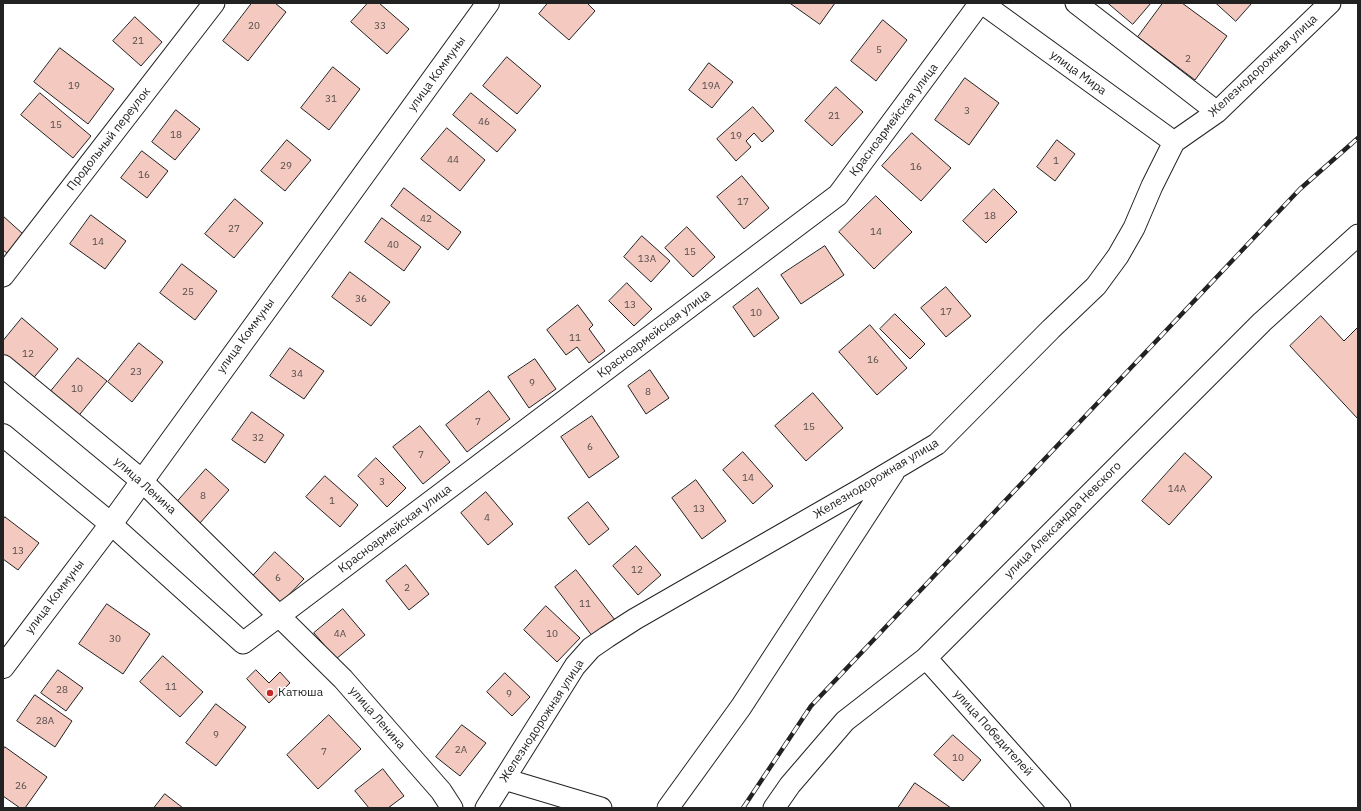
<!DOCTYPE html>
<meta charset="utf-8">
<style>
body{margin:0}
#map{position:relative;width:1361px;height:811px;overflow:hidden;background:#fff;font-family:"IBM Plex Sans",sans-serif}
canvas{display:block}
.frame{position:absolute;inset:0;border:4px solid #222;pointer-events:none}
</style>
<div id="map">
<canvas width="1361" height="811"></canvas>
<div class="frame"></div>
</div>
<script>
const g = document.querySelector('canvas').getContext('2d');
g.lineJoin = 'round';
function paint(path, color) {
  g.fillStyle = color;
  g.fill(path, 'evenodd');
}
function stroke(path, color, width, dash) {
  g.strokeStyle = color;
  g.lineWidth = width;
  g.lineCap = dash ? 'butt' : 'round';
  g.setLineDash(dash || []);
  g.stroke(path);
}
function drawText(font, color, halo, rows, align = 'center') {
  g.font = font + ' "IBM Plex Sans",sans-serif';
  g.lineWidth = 3;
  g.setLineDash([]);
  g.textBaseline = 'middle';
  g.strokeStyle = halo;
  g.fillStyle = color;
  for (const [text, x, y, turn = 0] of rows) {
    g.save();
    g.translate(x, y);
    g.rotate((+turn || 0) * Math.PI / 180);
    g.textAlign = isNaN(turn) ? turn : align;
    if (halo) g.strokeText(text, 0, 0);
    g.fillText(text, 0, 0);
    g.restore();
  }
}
const building = new Path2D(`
 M252 3H275L286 12 248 61 223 41Z
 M368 3H379L409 29 387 54 351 22Z
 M548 3H587L595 11 569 40 539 14Z
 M790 3H835L820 24Z
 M1108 3H1151L1133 24Z
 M1163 3H1182L1227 36 1195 80 1138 37Z
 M1216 3H1252L1236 21Z
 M135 17 162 42 141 66 113 41Z
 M883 20 907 40 876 81 851 61Z
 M60 48 114 89 88 124 34 82Z
 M507 57 541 86 517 114 483 86Z
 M709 63 733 82 712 108 689 90Z
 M333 67 360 89 329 130 301 108Z
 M965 78 999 103 969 145 935 120Z
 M836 87 863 112 832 146 805 121Z
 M40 93 91 136 73 158 21 115Z
 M471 93 516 130 497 152 453 115Z
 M753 107 774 131 762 142 754 133 746 141 751 147 736 161 717 139Z
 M176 110 200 129 175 160 152 142Z
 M447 128 485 160 460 191 421 159Z
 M912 133 951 168 921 201 882 166Z
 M287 140 311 160 285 191 261 171Z
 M1057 140 1075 154 1055 181 1037 167Z
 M142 151 168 171 147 198 121 178Z
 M742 176 769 208 744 229 717 197Z
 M404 188 461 232 448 250 391 206Z
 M994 189 1017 212 986 243 963 221Z
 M876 196 912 232 874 269 839 232Z
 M235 199 263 223 234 258 205 234Z
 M91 215 126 241 105 269 70 244Z
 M3 216 23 234 7 253 3 250Z
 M382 218 421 247 404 271 365 242Z
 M687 227 715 257 693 277 665 248Z
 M642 236 670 261 651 282 624 257Z
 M825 246 844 275 801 304 781 275Z
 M182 264 217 291 195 320 160 293Z
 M350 272 390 302 371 326 332 297Z
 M627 283 652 309 634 326 609 301Z
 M946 287 971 316 946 337 921 308Z
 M758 288 779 318 754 337 733 307Z
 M578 305 593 325 589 329 605 351 589 363 577 347 566 355 547 330Z
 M895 314 925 344 910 359 880 329Z
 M1321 316 1344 341 1358 327V419L1290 346Z
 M22 318 58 349 30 382 3 359V341Z
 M870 325 907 368 877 395 839 352Z
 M139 343 163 362 132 402 108 382Z
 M290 348 324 371 304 399 270 376Z
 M78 358 107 381 76 419 47 396Z
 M535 359 556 389 529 408 508 377Z
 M650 370 669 398 646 414 628 386Z
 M489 391 510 419 467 452 446 425Z
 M813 393 843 428 806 461 775 426Z
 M252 412 284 435 265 463 232 440Z
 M592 416 619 457 589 478 561 437Z
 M420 426 450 462 423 484 393 447Z
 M743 452 773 486 753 504 723 470Z
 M1185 453 1212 477 1169 525 1142 501Z
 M376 458 406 488 387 507 358 476Z
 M206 469 229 490 200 523 177 502Z
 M325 476 358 505 340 527 306 497Z
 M696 480 726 521 702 539 672 498Z
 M486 492 513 524 488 545 461 513Z
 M588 502 609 529 589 545 568 518Z
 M5 517 39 543 18 570 3 559V520Z
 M636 546 661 575 638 595 613 566Z
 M275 552 304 579 281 603 252 577Z
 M406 565 429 594 409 610 386 581Z
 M576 570 615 620 593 637 555 587Z
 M107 604 150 634 123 674 79 644Z
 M546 606 580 638 557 662 524 630Z
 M343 609 365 635 336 659 314 633Z
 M163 656 203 692 180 717 140 682Z
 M58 670 83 688 66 711 41 693Z
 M256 670 269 683 280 672 290 683 269 703 247 679Z
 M505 673 530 697 512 716 487 692Z
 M35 695 72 721 55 747 17 721Z
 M216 704 246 727 216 766 186 743Z
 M329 715 361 749 318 789 287 755Z
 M462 725 486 743 460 776 436 757Z
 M953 735 981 760 963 781 934 755Z
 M5 747 47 777 25 808H20L3 796V750Z
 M383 769 404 796 388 808H369L355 791Z
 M915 783 951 808H898Z
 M165 794 183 808H154Z`);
const minor = new Path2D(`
 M982 3 1174 142
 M1076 3 1217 112
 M3 276 214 3
 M141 480 343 679 441 791 452 808
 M111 524 243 643 838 195 980 3
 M926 658 1060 808
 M504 779 601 808
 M486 808 575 666 591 648 607 637 635 619 863 488 937 444 1051 329 1096 286 1118 256 1134 228 1152 186 1174 142 1217 112 1330 3
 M668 808 741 707 894 472
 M774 808 790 785 845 721 926 658 1262 322 1358 235`);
const tertiary = new Path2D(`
 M3 366 141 480
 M3 435 111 524
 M3 667 111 524 488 3`);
const rail = new Path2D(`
 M743 808 811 706 1300 189 1358 138`);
const markers = [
 [270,693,4,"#c62828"]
];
const numberNames = [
 ["20",254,26],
 ["33",380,26],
 ["21",138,41],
 ["5",879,50],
 ["2",1188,59],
 ["19",74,86],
 ["19А",711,86],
 ["31",331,99],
 ["3",967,111],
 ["21",834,116],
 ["46",484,122],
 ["15",56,125],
 ["18",176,135],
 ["19",736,136],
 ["44",453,160],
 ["1",1056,161],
 ["29",286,166],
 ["16",916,167],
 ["16",144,175],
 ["17",743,202],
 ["18",990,216],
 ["42",426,219],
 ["27",234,229],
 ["14",876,232],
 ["14",98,242],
 ["40",393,245],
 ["15",690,252],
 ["13А",647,259],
 ["25",188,292],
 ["36",361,299],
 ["13",630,305],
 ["17",946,312],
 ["10",756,313],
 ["11",575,338],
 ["12",28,354],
 ["16",873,360],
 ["23",136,372],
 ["34",297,374],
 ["9",532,383],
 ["10",77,389],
 ["8",648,392],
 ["7",478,422],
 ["15",809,427],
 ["32",258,438],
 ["6",590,447],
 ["7",421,455],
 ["14",748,478],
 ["3",382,482],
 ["14А",1177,489],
 ["8",203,496],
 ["1",332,501],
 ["13",699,509],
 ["4",487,518],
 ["13",18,551],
 ["12",637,570],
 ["6",278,578],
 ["2",407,588],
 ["11",585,604],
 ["4А",340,634],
 ["10",552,634],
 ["30",115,639],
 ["11",171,687],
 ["28",62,690],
 ["9",509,694],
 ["28А",45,721],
 ["9",216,735],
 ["2А",461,750],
 ["7",324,752],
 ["10",958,758],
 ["26",21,786]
];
const streetNames = [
 ["Железнодорожная улица",1263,66,-43],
 ["улица Мира",1078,73,36],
 ["улица Коммуны",437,74,-54],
 ["Красноармейская улица",894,120,-53],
 ["Продольный переулок",109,139,-52],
 ["Красноармейская улица",654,334,-37],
 ["улица Коммуны",246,336,-54],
 ["Железнодорожная улица",876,479,-31],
 ["улица Ленина",145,486,42],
 ["улица Александра Невского",1063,520,-45],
 ["Красноармейская улица",395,529,-37],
 ["улица Коммуны",55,597,-53],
 ["улица Ленина",377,718,49],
 ["Железнодорожная улица",542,721,-57],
 ["улица Победителей",993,733,48]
];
const poiNames = [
 ["Катюша",278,693]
];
paint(building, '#f3c9c0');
stroke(building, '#222', 1);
stroke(minor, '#222', 23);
stroke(tertiary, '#222', 24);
stroke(minor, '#fff', 21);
stroke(tertiary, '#fff', 22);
stroke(rail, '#222', 4.5);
stroke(rail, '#fff', 3, [9]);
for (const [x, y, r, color] of markers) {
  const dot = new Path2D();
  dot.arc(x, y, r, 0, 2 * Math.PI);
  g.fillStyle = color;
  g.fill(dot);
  stroke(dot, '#fff', 1.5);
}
drawText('10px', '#564c4a', null, numberNames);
drawText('12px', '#222', '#fff', streetNames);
drawText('12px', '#222', '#fff', poiNames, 'left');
</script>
